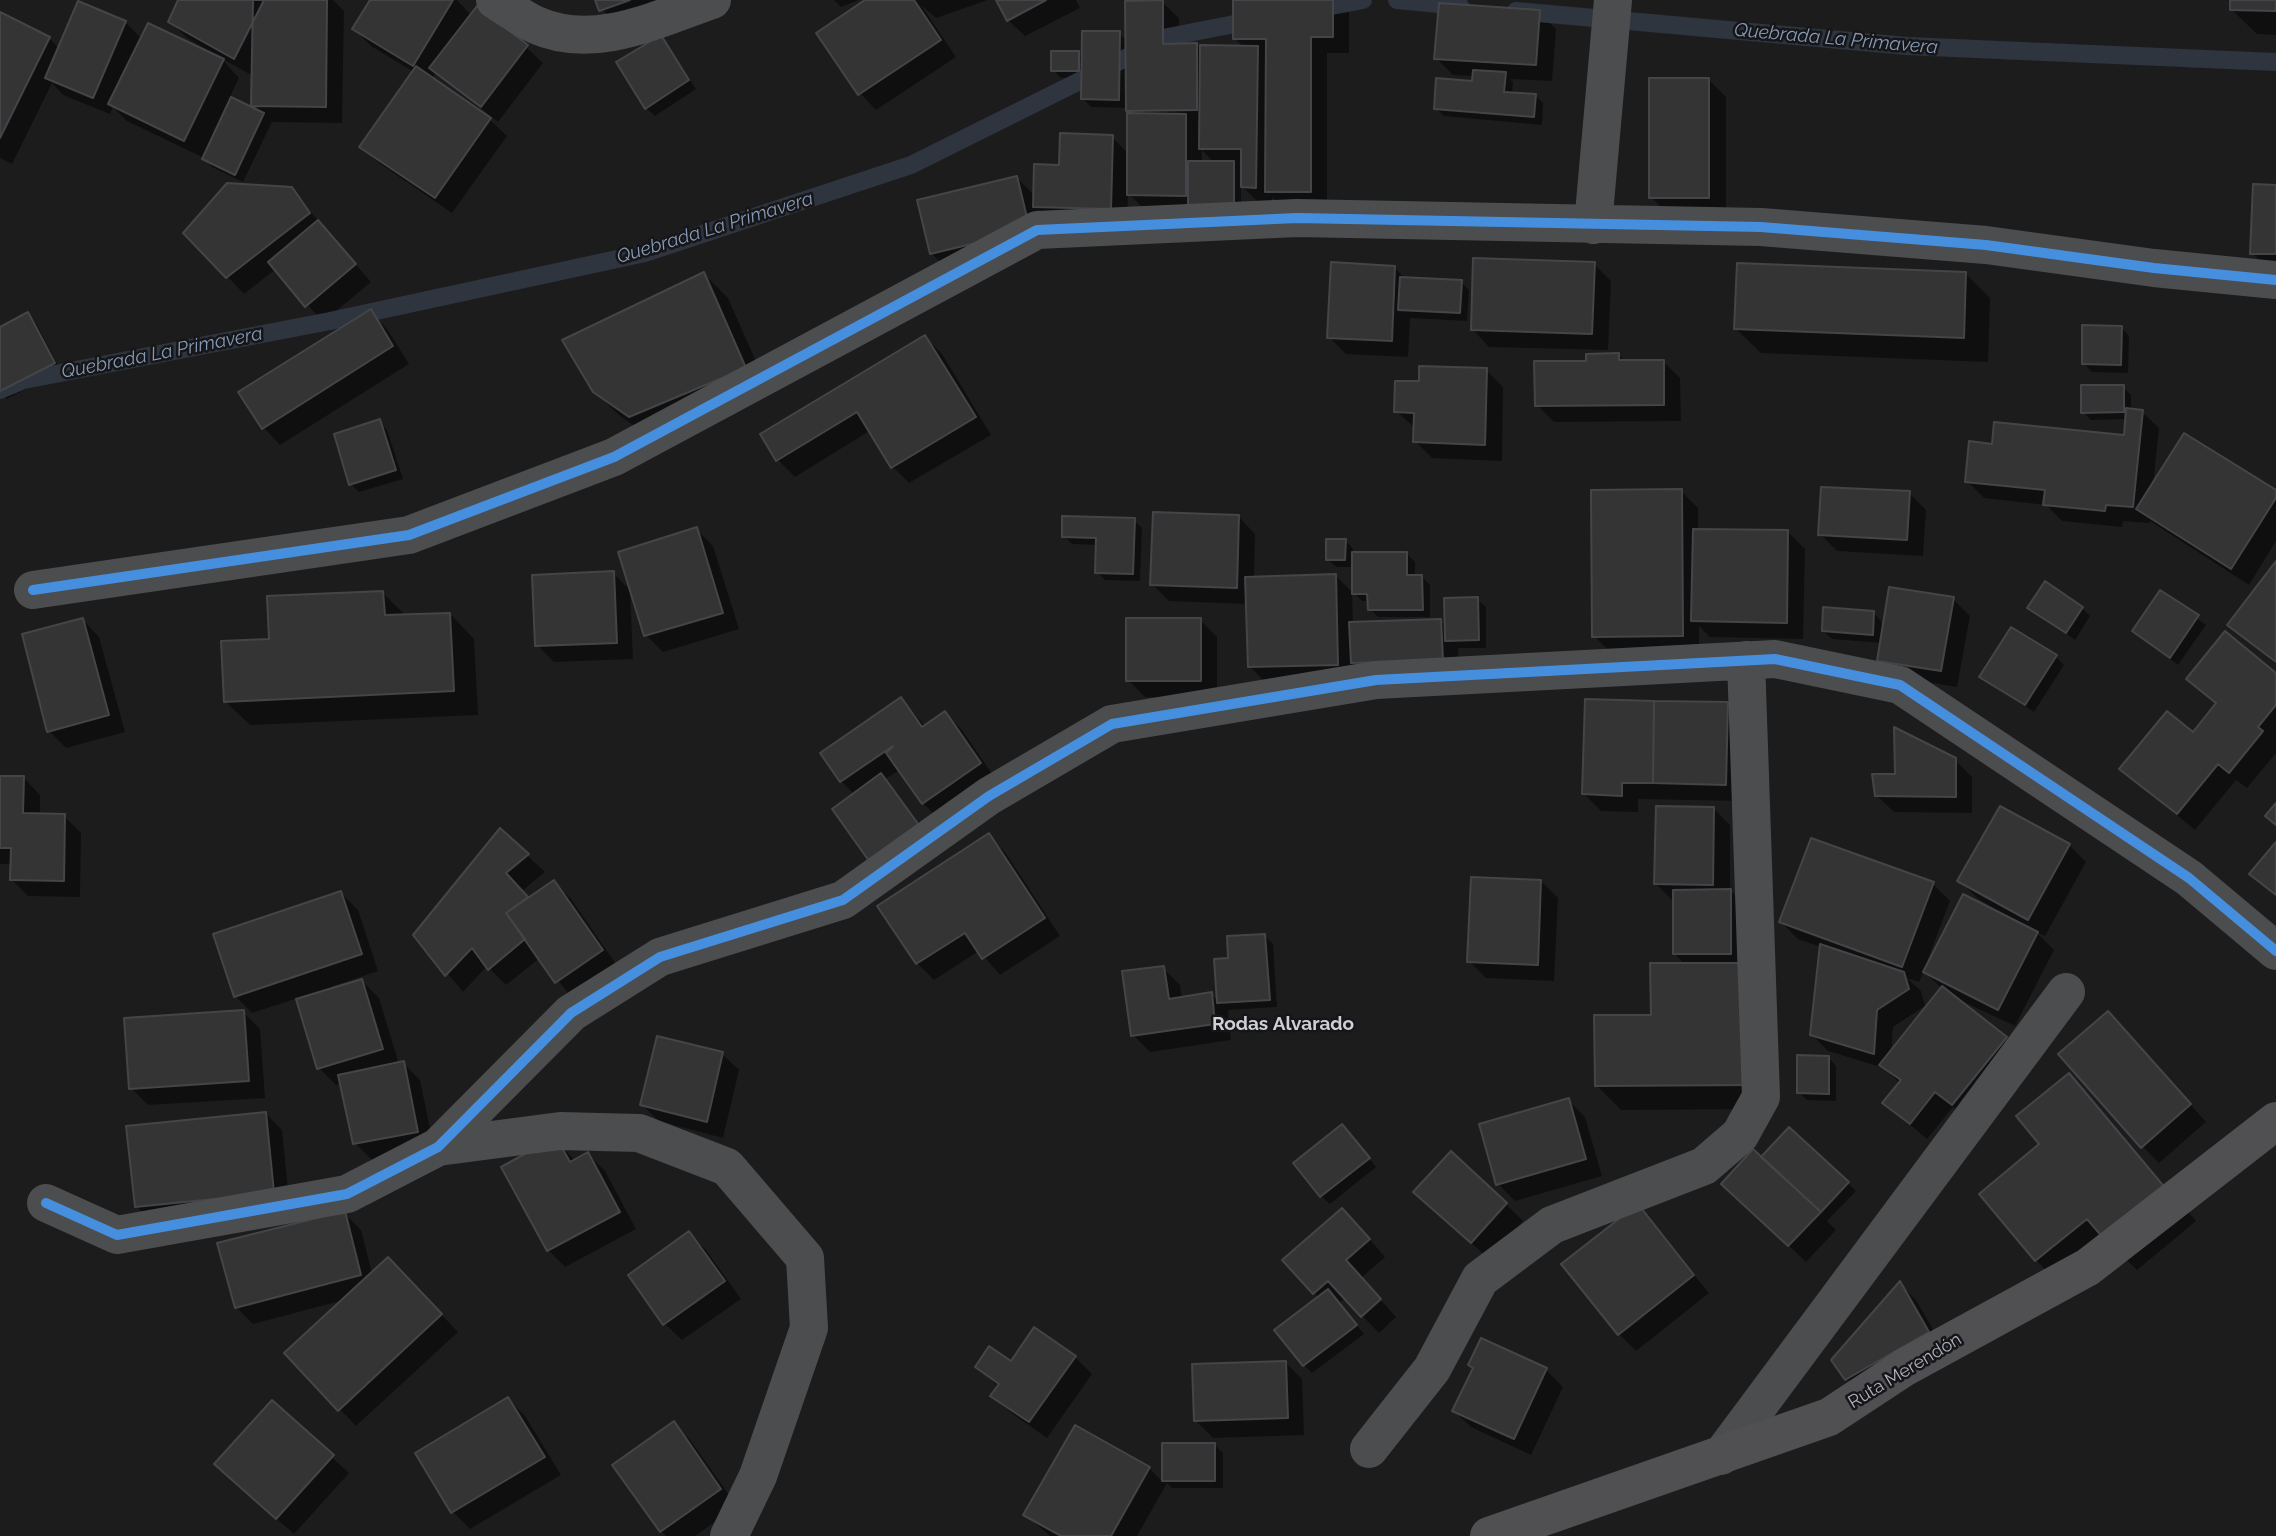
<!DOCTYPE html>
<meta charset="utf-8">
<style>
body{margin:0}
canvas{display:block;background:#1c1c1c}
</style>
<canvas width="2276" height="1536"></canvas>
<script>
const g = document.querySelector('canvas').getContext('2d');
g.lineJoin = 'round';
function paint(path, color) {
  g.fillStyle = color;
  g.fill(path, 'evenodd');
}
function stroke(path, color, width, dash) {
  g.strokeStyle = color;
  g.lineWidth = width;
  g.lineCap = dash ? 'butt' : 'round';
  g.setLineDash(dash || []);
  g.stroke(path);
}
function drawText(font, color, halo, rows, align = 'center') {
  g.font = font + ' Raleway,sans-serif';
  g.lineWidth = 5;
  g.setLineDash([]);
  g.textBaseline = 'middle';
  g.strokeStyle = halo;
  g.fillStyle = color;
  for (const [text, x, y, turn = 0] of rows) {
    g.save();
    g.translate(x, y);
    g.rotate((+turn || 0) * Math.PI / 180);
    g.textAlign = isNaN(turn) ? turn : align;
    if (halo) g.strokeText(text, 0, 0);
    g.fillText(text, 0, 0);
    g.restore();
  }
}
const shadow = new Path2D(`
 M180 0H333L344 11 342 123 272 122 243 182 212 167 204 158 127 121 113 107 110 114 63 95 52 83 12 164 0 158V14L49 38 59 48 125 22 142 39 208 54 209 51 187 38 170 21ZM221 58 253 76V105L261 114 229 99 239 78Z
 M372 0H457L472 16 526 47 543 63 498 122 436 72 432 79 487 117 507 136 452 213 379 163 362 146 414 72 371 46 354 29Z
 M597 0H659L609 18Z
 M834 0H859L841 7Z
 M868 0H988L936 18 921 5 956 57 876 110 860 93Z
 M998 0H1076L1080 8 1025 36 1008 20Z
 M1235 0H1349V53H1327V208H1284L1272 197V204H1260L1241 185V219L1146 211 1128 193 1127 225 1051 223 1037 209 1046 247 948 270 931 253 1017 178 1035 196 1061 166 1112 137 1129 154 1134 115 1128 108 1091 107 1083 99V78H1061L1053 70 1079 53 1084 58 1119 33 1127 41 1162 2 1179 18V46L1196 45 1202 50 1244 48 1235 38ZM1202 150 1214 163H1202Z
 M2232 0H2276V35L2257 34 2232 10Z
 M1539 12 1556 29 1552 81 1510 79 1513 82 1512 94 1535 95 1543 103 1542 125 1444 116 1436 108 1473 83 1474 76 1453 75 1436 58Z
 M660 37 696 89 655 116 646 108Z
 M1709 80 1726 97V214H1668L1651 197Z
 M2276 187V270H2269L2252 253Z
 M291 189 371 282 323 322 276 269 244 294 186 233Z
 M1594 264 1611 281 1608 350 1489 347 1473 330Z
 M1395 268 1406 279 1461 282 1469 290 1467 321 1410 318 1408 357 1346 354 1329 337Z
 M1965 273 1990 298 1988 362 1761 353 1736 329Z
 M704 274 728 298 770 393 655 441 620 416 594 391Z
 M370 312 387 329 409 364 280 445 264 428Z
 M28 314 36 323 61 371 7 399 0 392V329Z
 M2121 327 2129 336 2128 373 2092 372 2084 364Z
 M925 337 942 354 991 435 909 483 893 467 871 430 795 477 778 460Z
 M1619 355 1625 361H1663L1680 378 1681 421 1554 422 1537 405 1588 362Z
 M1486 370 1503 387 1502 461 1432 458 1415 441V428L1396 411Z
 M2123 387 2131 395V410L2142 412 2159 428 2153 485 2276 492V541L2249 585 2150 521 2149 523 2123 521 2122 527 2062 521 2046 505 1984 498 1967 481 1994 446 2125 437 2127 419 2091 420 2083 412Z
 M379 421 387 430 403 479 359 492 351 484Z
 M1681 491 1698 508V531L1788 532 1805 549 1803 639 1710 637 1699 626V652L1611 653 1594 636Z
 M1909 493 1926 510 1923 556 1837 551 1820 534Z
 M1239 517 1255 534 1254 578 1335 575 1352 592 1353 624 1441 621 1446 627 1477 599 1486 607V648H1458L1459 676 1370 679 1354 663 1355 681 1267 684 1250 667 1248 604 1169 601 1152 584Z
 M1134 520 1142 528 1140 581 1105 580 1097 572 1098 545 1072 544 1064 536Z
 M696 529 713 546 739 629 663 652 646 635Z
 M1345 540 1353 549V554H1407L1415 562V576H1421L1430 585V617H1378L1370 609 1369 601H1362L1354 593V567H1336L1327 559Z
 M2276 563V664L2229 625Z
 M613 573 630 590 633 659 554 662 537 645Z
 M2161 592 2206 625 2178 665 2134 631Z
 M383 593 406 616 450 614 474 639 478 715 250 725 225 701 270 641Z
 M1953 599 1970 616 1957 687 1895 677 1879 660 1882 643 1832 639 1823 631 1873 612 1881 621 1883 633Z
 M2029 608H2082L2090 616 2075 640Z
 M83 620 99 637 125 732 66 748 49 731Z
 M1200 620 1217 637V697H1145L1128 680Z
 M2056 657 2064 665 2034 712 1982 677Z
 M2276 675V753L2247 788 2236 780 2195 830 2121 769 2193 734 2216 704 2188 679Z
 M901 699 926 727 945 713 962 730 997 781 940 820 923 803 900 770 885 779 934 842 854 794 841 781Z
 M1727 703 1744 720 1742 801 1638 799V812L1601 811 1584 794Z
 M1955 760 1972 777V813L1894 812 1876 795 1897 775Z
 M0 777 24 778 40 795V815L64 816 81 833 80 897 28 896 11 879 12 864H0Z
 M1713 808 1730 825V890L1747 908 1775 1109 1621 1110 1596 1085 1653 1017 1685 965 1675 954 1673 901 1656 884Z
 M500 830 545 872 522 891 529 898 554 882 571 899 618 967 573 999 540 958 506 985 487 966 463 992 415 935Z
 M988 835 1005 852 1060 936 1000 975 979 951 934 980 917 963Z
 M2069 845 2086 862 2045 936 2036 932 2054 950 2015 1026 1953 997 2023 1055 1970 1121 1953 1107 1927 1139 1884 1103 1900 1083 1884 1068 1828 1051 1811 1034 1821 947 1798 939 1781 922 1933 884 1950 901 1926 964 1928 965 1997 910 1977 898 1960 881ZM1924 971 1942 989 1891 1053 1893 1027 1925 1006 1921 991 1907 978 1919 982Z
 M1541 881 1558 898 1554 981 1486 978 1469 961Z
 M341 893 358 910 378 971 331 987 332 990 362 981 379 998 399 1064 403 1063 420 1080 434 1148 372 1160 355 1143 342 1083 336 1085 319 1068 298 998 252 1013 235 996Z
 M1264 935 1273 944 1277 1007 1228 1010 1231 1040 1150 1052 1133 1035 1163 968 1180 985 1182 999 1211 994 1219 1002Z
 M243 1012 260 1029 265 1098 148 1105 131 1088Z
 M2125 1030 2206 1122 2159 1163 2142 1146Z
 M722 1054 739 1070 723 1138 658 1121 642 1104Z
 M1828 1057 1836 1066V1101L1807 1100 1798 1092Z
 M2068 1075 2196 1221 2137 1270 2110 1244 2060 1285 2036 1260 2042 1144Z
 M1568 1100 1585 1117 1602 1176 1515 1201 1498 1184Z
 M265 1113 282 1130 290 1209 153 1223 136 1206Z
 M1350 1134 1376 1167 1330 1204 1321 1196Z
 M556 1139 575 1161 588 1154 605 1171 636 1229 565 1267 548 1250Z
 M1767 1165 1848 1183 1856 1191 1827 1221 1836 1230 1806 1262 1740 1200Z
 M1415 1192 1506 1204 1523 1221 1489 1259Z
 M1638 1207 1709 1293 1636 1351 1619 1334Z
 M344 1213 361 1230 372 1273 405 1276 458 1332 356 1426 287 1353 344 1300 253 1324 236 1307Z
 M1359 1227 1385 1257 1361 1278 1396 1317 1379 1333 1345 1298 1339 1303 1364 1334 1312 1373 1304 1365 1319 1298 1285 1260Z
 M689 1233 706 1250 741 1299 682 1340 665 1324Z
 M1900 1284 1916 1300 1945 1350 1864 1395 1847 1378Z
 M1075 1357 1092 1374 1047 1438 1010 1412 993 1396 999 1387 977 1367Z
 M1285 1362 1302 1379 1304 1435 1213 1438 1196 1421Z
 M1546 1370 1563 1387 1531 1455 1471 1427 1454 1411Z
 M508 1399 525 1416 561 1475 470 1529 453 1512 417 1453Z
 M272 1403 349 1473 294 1534 234 1481Z
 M673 1424 690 1440 737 1506 695 1536H666L661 1531Z
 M1164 1445H1215L1223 1453V1488H1172L1167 1483 1137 1536H1050L1026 1515 1149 1468 1164 1483Z`);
const stream = new Path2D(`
 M1397 0 1460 6
 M1310 10 1363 0
 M1516 11 1907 46 2276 62
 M0 390 24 380 330 321 645 253 911 165 1168 37 1255 20`);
const building = new Path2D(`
 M178 0H264L234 59 168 22Z
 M253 0H327L326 107 251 106Z
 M370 0H453L413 66 352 29Z
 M595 0H630L599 11Z
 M865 0H914L941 40 858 95 816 33Z
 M996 0H1046L1007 21Z
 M1163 0V44L1197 43V110L1126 111 1125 1Z
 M1233 0H1333V37H1311V192H1265L1266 39H1233Z
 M2230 0H2276V11L2230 10Z
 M78 1 126 21 93 98 45 78Z
 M1439 3 1540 10 1536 65 1434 59Z
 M477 6 528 45 481 107 429 68Z
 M0 12 50 37 0 138Z
 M148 23 224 59 184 141 108 104Z
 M1082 31H1120L1119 100 1081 99Z
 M661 35 689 80 645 109 616 62Z
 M1200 45 1258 46 1256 188 1241 187V149H1199Z
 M1051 51H1079V71H1051Z
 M416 66 491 118 435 198 359 147Z
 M1473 70 1506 72 1504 92 1536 94 1534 117 1434 109 1436 78 1472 81Z
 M1649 78H1709V198H1649Z
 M231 97 264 113 235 175 202 159Z
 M1127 113 1186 114V196L1127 195Z
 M1060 133 1113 135 1111 209 1033 207 1034 164 1059 165Z
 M1188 161H1234V211H1188Z
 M1017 176 1030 230 930 254 917 200Z
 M227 183 292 187 310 213 226 278 183 233Z
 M2253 184 2276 185V254H2250Z
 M318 220 356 264 305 307 268 262Z
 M1473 258 1595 262 1592 334 1471 330Z
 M1331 262 1395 266 1392 341 1327 338Z
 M1737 263 1966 272 1964 338 1734 329Z
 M704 272 746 368 629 417 593 392 562 340Z
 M1400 277 1462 280 1460 313 1398 310Z
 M371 309 393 346 262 429 238 392Z
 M28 312 55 363 0 391V327Z
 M2082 325 2122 326 2121 365 2082 364Z
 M925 335 976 417 891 468 857 412 776 461 760 434Z
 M1619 353V360H1664V405L1535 406 1534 361H1586V354Z
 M1419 366 1487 368 1485 445 1413 442 1414 413 1394 412 1395 381H1419Z
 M2081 385H2124V412L2081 413Z
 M2126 408 2143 410 2133 507 2106 505 2105 511 2043 505 2045 490 1965 482 1969 441 1992 444 1994 422 2124 435Z
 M380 419 396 470 349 485 334 434Z
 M2184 433 2276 490V498L2231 569 2136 509Z
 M1821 487 1910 491 1907 540 1818 535Z
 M1682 489 1683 636 1592 637 1591 490Z
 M1153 512 1239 515 1237 588 1150 585Z
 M1062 516 1135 518 1133 574 1095 573 1096 538 1062 537Z
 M697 527 723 613 644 636 618 552Z
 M1693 529 1788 530 1787 623 1691 621Z
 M1326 539H1346L1345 560H1326Z
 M1352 552H1407V575H1422L1423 610H1368L1367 594H1352Z
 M2276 561V662L2227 625Z
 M614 571 617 643 535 646 532 575Z
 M1336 574 1338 665 1248 667 1245 577Z
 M2045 581 2083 607 2066 633 2027 608Z
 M1889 587 1954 597 1941 671 1877 661Z
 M2160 590 2199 615 2170 658 2132 631Z
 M383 591 385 615 450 613 454 691 224 702 221 641 269 639 267 596Z
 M1478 597 1479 640 1445 641 1444 598Z
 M1823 607 1874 611 1873 635 1822 631Z
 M83 618 109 715 47 732 22 634Z
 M1126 618H1201V681H1126Z
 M1441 619 1443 660 1351 663 1349 622Z
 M2011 627 2057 655 2025 705 1979 677Z
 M2225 631 2276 673V705L2258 727 2263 731 2229 773 2218 764 2177 814 2119 769 2167 711 2193 732 2216 703 2186 679Z
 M901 697 922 727 945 711 981 763 922 804 886 753 893 746 840 782 820 753Z
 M1585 699 1654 701 1653 783H1622V796L1582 794Z
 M1654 701 1728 702 1726 785 1653 783Z
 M1894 727 1956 758V797L1875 796 1872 774H1895Z
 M881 773 919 825 869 861 832 809Z
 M0 776H24L23 813 65 814 64 881 10 880 11 848H0Z
 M2276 803V825L2265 816Z
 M1656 806 1714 807 1713 885 1654 884Z
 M2000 806 2070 844 2028 920 1957 881Z
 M500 828 529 854 506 873 528 897 506 913 525 939 488 970 472 948 445 976 413 935Z
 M989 833 1045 918 982 959 965 933 916 964 877 906Z
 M1811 838 1934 882 1902 967 1779 922Z
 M2276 842V895L2249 874Z
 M1471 877 1541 880 1538 965 1467 962Z
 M554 880 603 950 555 983 506 913Z
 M1731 889V954H1673V890Z
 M341 891 362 954 234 997 213 934Z
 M1963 894 2038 932 1998 1010 1923 972Z
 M1265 934 1270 1000 1217 1003 1214 959 1228 958 1227 936Z
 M1820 944 1904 972 1909 989 1877 1010 1874 1054 1810 1035Z
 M1650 963H1750L1751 1085 1595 1086 1594 1015H1651Z
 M1164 966 1169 999 1212 992 1215 1024 1131 1036 1122 971Z
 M362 979 383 1049 317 1069 296 999Z
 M1942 986 2007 1037 1952 1105 1935 1092 1910 1124 1882 1103 1901 1080 1879 1065Z
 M244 1010 249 1081 129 1089 124 1018Z
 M2108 1011 2191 1104 2141 1148 2058 1054Z
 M657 1036 723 1052 707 1122 640 1105Z
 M1797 1055 1829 1056V1094L1797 1093Z
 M404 1061 418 1132 353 1144 338 1075Z
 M2069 1073 2172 1196 2111 1247 2087 1219 2035 1261 1979 1194 2039 1144 2016 1116Z
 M1569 1098 1586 1159 1496 1185 1479 1124Z
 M266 1112 274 1193 135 1207 126 1126Z
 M1342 1124 1370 1158 1320 1197 1293 1163Z
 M1789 1127 1849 1182 1821 1212 1761 1157Z
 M556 1137 570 1162 588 1152 620 1212 547 1251 501 1167Z
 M1753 1149 1821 1212 1788 1246 1721 1184Z
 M1451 1151 1507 1203 1471 1243 1413 1192Z
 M1638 1204 1694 1275 1618 1335 1561 1264Z
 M1342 1208 1370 1239 1346 1260 1381 1299 1361 1317 1328 1281 1313 1294 1282 1260Z
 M345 1211 361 1275 235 1308 217 1243Z
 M689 1231 725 1281 663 1325 628 1275Z
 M388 1257 442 1314 338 1411 284 1353Z
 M1900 1281 1929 1332 1845 1380 1831 1360Z
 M1328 1289 1357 1325 1303 1366 1274 1330Z
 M1034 1327 1076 1356 1029 1422 990 1396 999 1384 975 1367 989 1346 1011 1361Z
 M1481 1338 1547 1368 1514 1439 1452 1411 1473 1368 1468 1365Z
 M1286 1361 1288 1418 1194 1421 1192 1364Z
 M508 1397 545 1457 451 1513 415 1453Z
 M272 1400 334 1455 276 1519 214 1464Z
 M674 1421 721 1489 660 1532 612 1465Z
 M1075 1425 1150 1467 1111 1536H1061L1023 1515Z
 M1162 1443H1215V1481H1162Z`);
const street = new Path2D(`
 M495 0C508 8 522 19 536 25 594 51 657 19 712 0
 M1593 225 1613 0
 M33 590 409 535 614 457 1037 230 1297 218 1761 227 1986 245 2154 268 2276 280
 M438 1147 560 1131 639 1133 727 1167 805 1258 809 1328 758 1476 729 1536
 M46 1203 117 1235 347 1194 438 1147 571 1013 660 957 843 900 989 796 1112 724 1376 680 1775 659 1900 685 2189 878 2276 951
 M1369 1449 1432 1369 1480 1279 1552 1225 1704 1166 1740 1135 1761 1097 1746 660
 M1721 1456 2066 992`);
const secondary = new Path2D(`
 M1489 1536 1829 1417 1905 1367 2088 1267 2276 1121`);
const cycleway = new Path2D(`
 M33 590 409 535 614 457 1037 230 1297 218 1761 227 1986 245 2154 268 2276 280
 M46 1203 117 1235 347 1194 438 1147 571 1013 660 957 843 900 989 796 1112 724 1376 680 1775 659 1900 685 2189 878 2276 951`);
const streetNames = [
 ["Ruta Merendón",1905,1371,-31]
];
const waterNames = [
 ["Quebrada La Primavera",1836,39,5],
 ["Quebrada La Primavera",715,228,-17],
 ["Quebrada La Primavera",162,353,-11]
];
const neighbourhoodNames = [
 ["Rodas Alvarado",1283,1024]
];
paint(shadow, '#0007');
stroke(stream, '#2e353e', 18);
paint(building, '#343434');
stroke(building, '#444548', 2);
stroke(street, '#4c4d4f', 38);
stroke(secondary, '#505053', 38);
stroke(cycleway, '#468fdf', 10);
drawText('18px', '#adb0bc', '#161518', streetNames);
drawText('italic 19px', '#859ab6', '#161518', waterNames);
drawText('bold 19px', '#ced0d8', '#161518', neighbourhoodNames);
</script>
